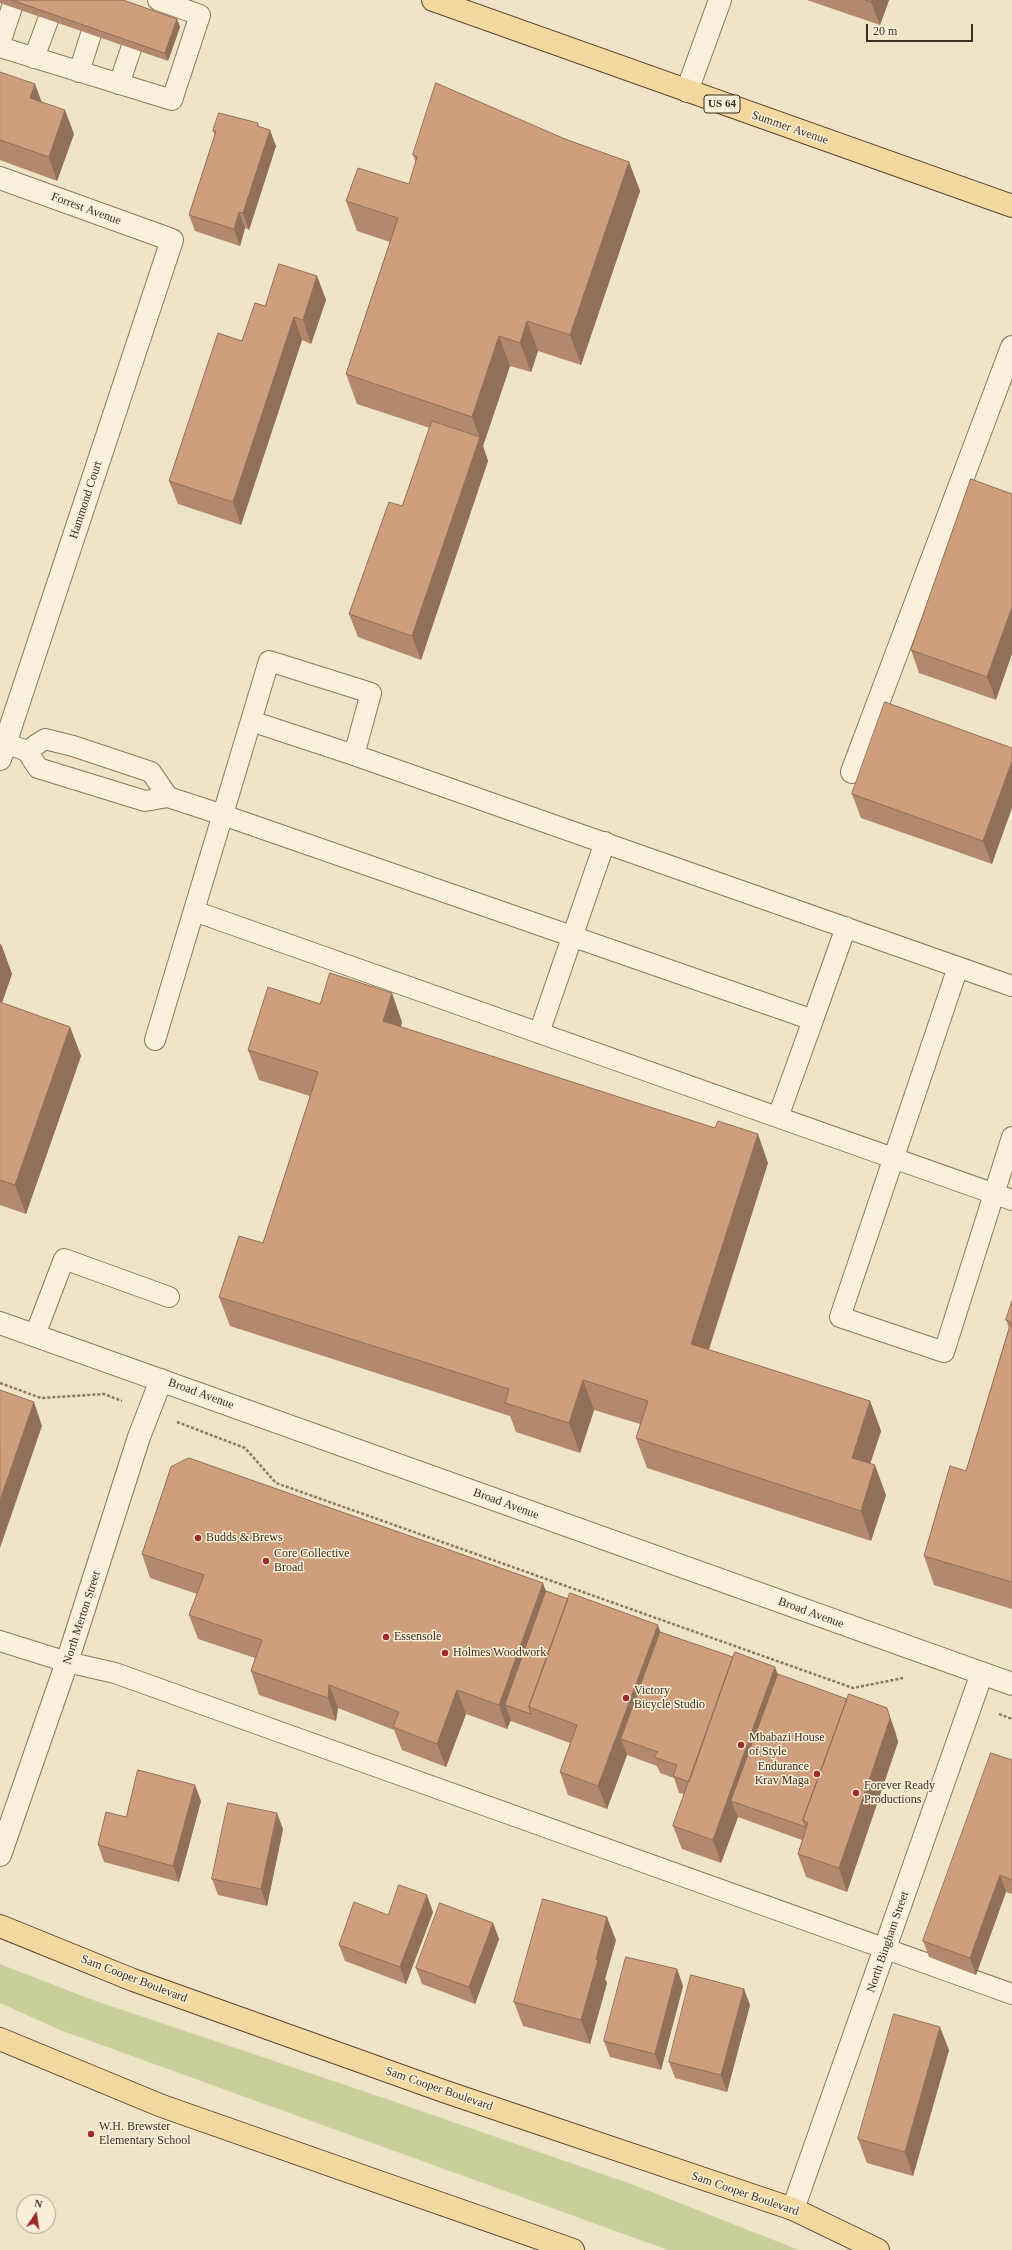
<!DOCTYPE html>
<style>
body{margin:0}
#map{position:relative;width:1012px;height:2250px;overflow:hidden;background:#f0e4c8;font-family:"Times New Roman",serif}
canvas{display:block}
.north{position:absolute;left:16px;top:2194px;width:40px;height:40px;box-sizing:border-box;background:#f7eed8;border:1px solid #ada18e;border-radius:50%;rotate:13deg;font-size:11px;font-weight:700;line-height:16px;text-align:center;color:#3d2e20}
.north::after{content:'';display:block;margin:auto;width:14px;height:18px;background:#9e2a2b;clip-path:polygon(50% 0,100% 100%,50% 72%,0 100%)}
.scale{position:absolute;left:866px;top:24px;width:107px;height:18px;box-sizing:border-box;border:2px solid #3d2e20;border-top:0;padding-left:5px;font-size:12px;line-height:14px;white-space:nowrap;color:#3d2e20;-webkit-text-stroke:3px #f7eed8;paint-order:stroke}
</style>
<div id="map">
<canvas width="1012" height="2250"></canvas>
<div class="north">N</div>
<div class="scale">20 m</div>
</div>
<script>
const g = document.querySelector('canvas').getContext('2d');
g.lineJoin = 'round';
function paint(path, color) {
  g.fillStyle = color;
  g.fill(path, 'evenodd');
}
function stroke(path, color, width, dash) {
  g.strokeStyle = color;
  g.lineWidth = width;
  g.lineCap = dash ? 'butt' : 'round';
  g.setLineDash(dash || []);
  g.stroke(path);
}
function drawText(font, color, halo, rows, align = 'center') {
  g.font = font + ' "Times New Roman",serif';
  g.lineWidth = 3;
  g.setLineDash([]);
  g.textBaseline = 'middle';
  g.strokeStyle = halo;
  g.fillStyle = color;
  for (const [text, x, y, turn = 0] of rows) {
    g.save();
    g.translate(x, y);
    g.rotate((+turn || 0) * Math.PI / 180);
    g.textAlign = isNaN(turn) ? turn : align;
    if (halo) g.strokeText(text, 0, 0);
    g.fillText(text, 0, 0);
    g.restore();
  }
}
const green = new Path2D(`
 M0 1964 90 1999 381 2097 634 2185 799 2250H668L60 2030 0 2003Z`);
const path = new Path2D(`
 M0 1383 41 1398 104 1394 122 1401
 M177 1422 245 1448 276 1483 853 1688 903 1678
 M999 1714 1012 1719`);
const lane = new Path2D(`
 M0 43 12 7
 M0 47 172 100 200 15 158 0
 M34 58 48 20
 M79 72 91 34
 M119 84 131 49
 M251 721 354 755
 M5 743 27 751 38 768 145 801 168 797 223 815 813 1020 846 927
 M27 751 45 739 73 746 151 772 168 797
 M194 911 1012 1200
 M958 967 840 1317 944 1352 1012 1137
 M539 1033 605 842
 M155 1040 269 661 371 693 354 755 1012 986
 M778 1117 813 1020
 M35 1335 64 1259 169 1297
 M0 1641 67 1662 115 1673 1012 1994`);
const street = new Path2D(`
 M687 91 720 0
 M0 178 172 240 0 759
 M852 772 1012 347
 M0 1323 1012 1684
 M0 1855 67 1662 139 1437 161 1380
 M793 2209 982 1673`);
const primary = new Path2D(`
 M433 0 1012 206
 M0 1926 133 1980 446 2092 793 2209 878 2250
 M0 2039 162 2106 573 2250`);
const wall = new Path2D(`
 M0 0H123L177 19 180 27 168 61 0 3Z
 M807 0H889L880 25Z
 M0 72 42 102 74 134 57 181 0 160Z
 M258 123 259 126 276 146 249 230 245 228 240 246 195 231 189 215 215 135 213 131Z
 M565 139 629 162 640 191 581 365 538 351 531 372 510 366 483 446 488 461 421 660 358 637 349 614 402 506 430 428 357 404 346 374 390 242 357 231 346 201 409 184 416 163 413 155Z
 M317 276 326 300 311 344 302 340 241 525 178 504 169 481 242 341 265 306Z
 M971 479 996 700 919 673 911 650Z
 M1012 748 992 864 861 818 852 794Z
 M0 944H1L12 974 2 1003 70 1027 81 1056 26 1214 0 1205Z
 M320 1004 402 1022 401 1027 768 1163 709 1350 870 1401 881 1431 870 1464 886 1495 871 1541 647 1468 636 1438 640 1424 594 1410 580 1453 516 1432 510 1416 230 1326 219 1297 263 1243 310 1096 259 1080 248 1050Z
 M1012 1301V1609L934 1585 924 1556 966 1471 1009 1328 1006 1320Z
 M142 1554 546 1591 778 1674 895 1731 898 1742 847 1892 806 1877 798 1854 802 1840 738 1817 721 1863 682 1849 673 1826 684 1794 679 1793 674 1778 660 1773 657 1766 627 1755 607 1809 568 1795 560 1772 570 1743 511 1721V1720L507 1729 466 1714 446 1767 402 1750 394 1730 338 1708 336 1721 259 1695 251 1671 255 1658 198 1639 189 1615 197 1594 150 1578Z
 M1012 1760V1894L1006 1892 976 1975 929 1957 923 1941Z
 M201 1801 179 1882 104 1862 98 1845Z
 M283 1829 267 1906 218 1895 212 1879Z
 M433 1912 406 1984 345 1961 339 1945 388 1915Z
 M493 1923 499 1939 475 2004 422 1984 416 1968Z
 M616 1940 605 1979 607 1983 590 2044 523 2026 514 2002Z
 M677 1969 683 1986 661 2070 610 2057 604 2041Z
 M750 2005 727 2092 675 2078 669 2062Z
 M949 2050 913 2176 867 2163 858 2139Z`);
const shadedWall = new Path2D(`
 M872 0H889L880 25 871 2Z
 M177 19 180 27 168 61 165 53Z
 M35 84 44 108 30 98Z
 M65 110 74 134 57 181 49 157Z
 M270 130 276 146 249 230 243 213Z
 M629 162 640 191 581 365 570 335Z
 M239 212 245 228 240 246 234 229Z
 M317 276 326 300 311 344 303 320Z
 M294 317 302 340 241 525 233 502Z
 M527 321 538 351 531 372 520 343Z
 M499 336 510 366 483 446 488 461 421 660 412 636 480 438 472 417Z
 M1012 607V654L996 700 987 677Z
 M1012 761V808L992 864 983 841Z
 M1 944 12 974 0 1008V947Z
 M392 993 402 1022 393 1051 383 1021Z
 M70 1027 81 1056 26 1214 15 1185Z
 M758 1134 768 1163 701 1373 691 1344Z
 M583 1380 594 1410 580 1453 569 1423Z
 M870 1401 881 1431 862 1488 852 1458Z
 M34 1402 42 1426 0 1548V1500Z
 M875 1465 886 1495 871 1541 861 1511Z
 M543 1583 552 1607 505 1705 511 1720 507 1729 499 1705Z
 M658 1625 666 1648 621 1739 627 1755 607 1809 598 1786Z
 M775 1667 784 1691 731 1801 738 1817 721 1863 713 1840Z
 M329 1685 338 1708 336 1721 328 1698Z
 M457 1690 466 1714 446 1767 437 1744Z
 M887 1708 895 1731 898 1742 847 1892 839 1868Z
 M195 1785 201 1801 179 1882 173 1866Z
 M277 1813 283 1829 267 1906 261 1889Z
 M1000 1875 1006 1892 976 1975 970 1958Z
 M427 1895 433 1912 406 1984 400 1967Z
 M607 1917 616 1940 605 1979 607 1983 590 2044 581 2020 596 1959Z
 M493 1923 499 1939 475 2004 469 1987Z
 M677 1969 683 1986 661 2070 655 2054Z
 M744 1989 750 2005 727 2092 721 2075Z
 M940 2027 949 2050 913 2176 905 2152Z`);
const building = new Path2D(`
 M12 0H123L177 19 165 53Z
 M866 0H872L871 2Z
 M0 72 35 84 30 98 65 110 49 157 0 140Z
 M436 83 565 139 629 162 570 335 527 321 520 343 499 336 472 417 346 374 398 218 346 201 358 168 409 184 417 157 413 155Z
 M219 113 258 123 257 126 270 130 243 213 239 212 234 229 189 215 216 131H213Z
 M279 264 317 276 303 320 294 317 233 502 169 481 218 333 242 341 255 303 265 306Z
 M432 421 480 437 412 636 349 614 389 502 402 506Z
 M971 479 1012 494V607L987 677 911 650Z
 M885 702 1012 748V761L983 841 852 794Z
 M330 973 392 993 383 1021 715 1128 718 1121 758 1134 691 1344 870 1401 852 1458 875 1465 861 1511 636 1438 648 1401 583 1380 569 1423 505 1403 509 1389 219 1297 239 1236 263 1243 318 1072 248 1050 268 987 320 1004Z
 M0 1002 70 1027 15 1185 0 1180Z
 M1012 1301V1582L924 1556 950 1466 966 1471 1011 1322 1006 1320Z
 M0 1390 34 1402 0 1500Z
 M189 1458 543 1583 499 1705 457 1690 437 1744 393 1727 399 1712 329 1685 328 1698 251 1671 262 1640 189 1615 204 1575 142 1554 171 1467Z
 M546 1591 568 1599 529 1707 531 1714 505 1705Z
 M570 1593 658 1625 598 1786 560 1772 577 1725 529 1707Z
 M660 1632 733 1657 689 1782 673 1776 677 1765 654 1757 658 1752 621 1739Z
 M735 1652 775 1667 713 1840 673 1826Z
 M778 1674 847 1699 803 1820 806 1827 731 1801Z
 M849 1694 887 1708 890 1719 839 1868 798 1854 808 1823 803 1820Z
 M991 1753 1012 1760V1880L1000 1875 970 1958 923 1941Z
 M138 1770 195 1785 173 1866 98 1845 106 1812 126 1817Z
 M228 1803 277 1813 261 1889 212 1879Z
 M399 1885 427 1895 400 1967 339 1945 354 1902 388 1915Z
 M543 1899 607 1917 596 1959 598 1960 581 2020 514 2002Z
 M440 1903 493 1923 469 1987 416 1968Z
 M626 1957 677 1969 655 2054 604 2041Z
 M691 1975 744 1989 721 2075 669 2062Z
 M894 2014 940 2027 905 2152 858 2139Z`);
const markers = [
 [198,1538,4,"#9e2a2b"],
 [266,1561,4,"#9e2a2b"],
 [386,1637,4,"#9e2a2b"],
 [445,1653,4,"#9e2a2b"],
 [626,1698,4,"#9e2a2b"],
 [741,1745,4,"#9e2a2b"],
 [817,1774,4,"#9e2a2b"],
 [856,1793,4,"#9e2a2b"],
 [91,2134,4,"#9e2a2b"]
];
const shields = [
 [722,104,36]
];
const shieldNames = [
 ["US 64",722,104]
];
const streetNames = [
 ["Summer Avenue",790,128,19],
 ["Forrest Avenue",86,209,20],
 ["Hammond Court",86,500,-72],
 ["Broad Avenue",201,1394,20],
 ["Broad Avenue",506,1504,20],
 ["Broad Avenue",811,1613,20],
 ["North Merton Street",82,1618,-72],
 ["North Bingham Street",888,1942,-71],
 ["Sam Cooper Boulevard",134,1979,21],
 ["Sam Cooper Boulevard",439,2089,19],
 ["Sam Cooper Boulevard",745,2194,19]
];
const poiNames = [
 ["Budds & Brews",206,1538],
 ["Core Collective",274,1554],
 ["Broad",274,1568],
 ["Essensole",394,1637],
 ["Holmes Woodwork",453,1653],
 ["Victory",634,1691],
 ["Bicycle Studio",634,1705],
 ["Mbabazi House",749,1738],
 ["of Style",749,1752],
 ["Endurance",809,1767,"right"],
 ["Krav Maga",809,1781,"right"],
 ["Forever Ready",864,1786],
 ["Productions",864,1800],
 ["W.H. Brewster",99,2127],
 ["Elementary School",99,2141]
];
paint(green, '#c9cf9b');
stroke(lane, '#8d765c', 22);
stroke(street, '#8d765c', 24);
stroke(primary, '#5b4430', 24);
stroke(path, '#8d765c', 2.5, [3, 2]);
stroke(lane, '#faf1dc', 20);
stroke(street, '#faf1dc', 22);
stroke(primary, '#f3d9a0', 22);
paint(wall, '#b2896c');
paint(shadedWall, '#916f58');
paint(building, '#cf9f7d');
stroke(building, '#916f58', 1);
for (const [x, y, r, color] of markers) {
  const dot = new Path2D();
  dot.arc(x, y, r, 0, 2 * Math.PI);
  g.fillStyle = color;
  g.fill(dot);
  stroke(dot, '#f7eed8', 1.5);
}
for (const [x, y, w] of shields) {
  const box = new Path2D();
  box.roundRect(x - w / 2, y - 9, w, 18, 3);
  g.fillStyle = '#f7eed8';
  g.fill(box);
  stroke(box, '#3d2e20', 1);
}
drawText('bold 11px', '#3d2e20', null, shieldNames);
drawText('12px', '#3d2e20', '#f7eed8', streetNames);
drawText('12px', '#3d2e20', '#f7eed8', poiNames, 'left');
</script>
